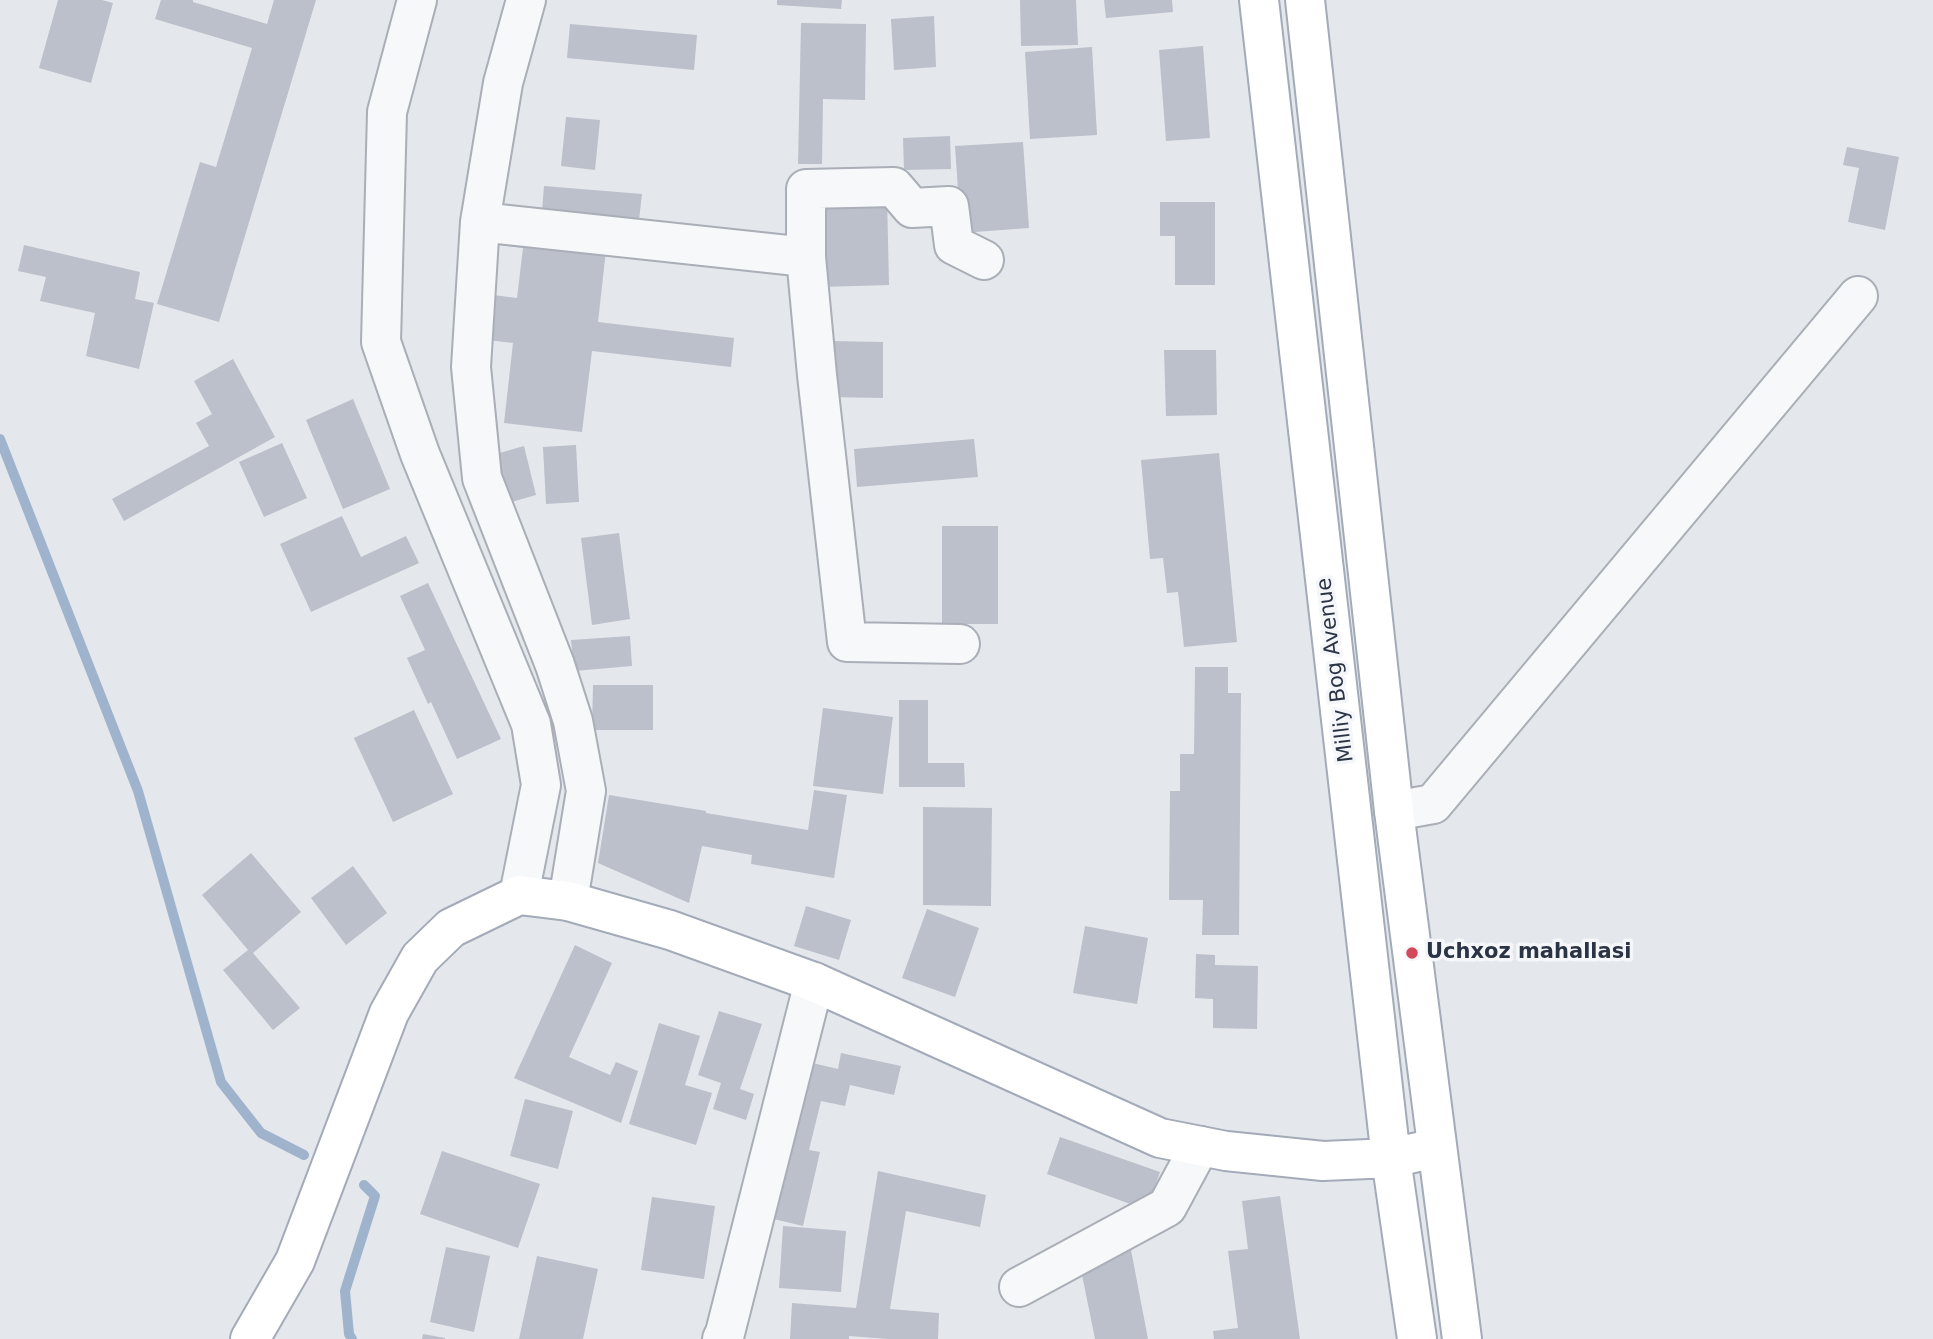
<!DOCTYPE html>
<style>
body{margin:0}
canvas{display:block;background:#e4e7ec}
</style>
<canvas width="1933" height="1339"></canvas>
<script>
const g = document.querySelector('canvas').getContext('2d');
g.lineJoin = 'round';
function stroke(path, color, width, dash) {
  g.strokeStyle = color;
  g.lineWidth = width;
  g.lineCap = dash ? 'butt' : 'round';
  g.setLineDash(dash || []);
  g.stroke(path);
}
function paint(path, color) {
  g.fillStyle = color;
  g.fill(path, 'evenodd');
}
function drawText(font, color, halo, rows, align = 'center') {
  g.font = font + ' "DejaVu Sans",sans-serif';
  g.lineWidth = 7;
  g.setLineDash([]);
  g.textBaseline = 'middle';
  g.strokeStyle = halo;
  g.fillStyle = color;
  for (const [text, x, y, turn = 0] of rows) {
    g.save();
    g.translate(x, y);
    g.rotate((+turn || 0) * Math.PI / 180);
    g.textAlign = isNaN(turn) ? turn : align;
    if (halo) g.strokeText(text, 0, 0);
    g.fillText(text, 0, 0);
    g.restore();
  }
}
const stream = new Path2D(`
 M0 439 138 791 221 1082 261 1133 304 1155
 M352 1339 349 1334 345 1291 375 1196 364 1185`);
const building = new Path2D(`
 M58 0H102L113 3 91 83 39 68Z
 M161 0H193V2L267 24 274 0H316L219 322 157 304 200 162 216 167 252 48 155 19Z
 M777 0H842L841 9 777 5Z
 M1020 0H1076L1078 45 1021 46Z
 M1104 0H1172L1173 12 1106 18Z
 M934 16 936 67 894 70 891 19Z
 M801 23 866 24 865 100 823 99 822 164H798Z
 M570 24 697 35 694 70 567 58Z
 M1203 46 1210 138 1166 141 1159 50Z
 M1092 47 1097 135 1030 139 1025 52Z
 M566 117 600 120 595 170 561 166Z
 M950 136 951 169 904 170 903 138Z
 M1023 142 1029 228 961 233 955 146Z
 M1847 147 1899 157 1885 230 1848 222 1859 168 1843 165Z
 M544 186 642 194 639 220 542 211Z
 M887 196 889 285 821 287 819 197Z
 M1160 202H1215V285H1175V236H1160Z
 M607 241 598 322 734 338 731 367 592 351 582 432 504 423 513 343 479 339 485 294 517 298 523 248 484 243Z
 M24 245 140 272 135 299 154 303 139 369 86 356 95 313 40 301 46 277 18 271Z
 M830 341 883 342V398L830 397Z
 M1164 350H1216L1217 415 1166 416Z
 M233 359 275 437 124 521 112 499 209 446 196 423 212 414 194 381Z
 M353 399 390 489 343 509 306 420Z
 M974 439 978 477 857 487 854 449Z
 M282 443 307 498 264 517 239 462Z
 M576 445 579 502 546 504 543 447Z
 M524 446 536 495 508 503 496 454Z
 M1219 453 1237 642 1184 647 1178 592 1167 593 1163 558 1150 559 1141 460Z
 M342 516 361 557 406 536 419 563 311 612 280 544Z
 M942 526H998V624H942Z
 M619 533 630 619 592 625 581 538Z
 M428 583 501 739 457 759 431 702 428 704 407 658 425 650 400 596Z
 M630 636 632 666 574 671 571 640Z
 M1195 667H1228V693H1241L1239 935H1202L1203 900H1169L1170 791H1180V754H1194Z
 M593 685H653V730H592Z
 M899 700H928V763H964L965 787H899Z
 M823 708 893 717 883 794 813 786Z
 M414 710 453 794 393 822 354 738Z
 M814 790 847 795 834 878 751 864 752 855 702 846 689 903 598 863 609 795 706 811V813L808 830Z
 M923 807 992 808 991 906 923 905Z
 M251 853 301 912 253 953 300 1008 273 1030 223 970 248 950 202 895Z
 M353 866 387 913 346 945 311 898Z
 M806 906 851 920 839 960 794 946Z
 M927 909 979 928 955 997 902 978Z
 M1085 926 1148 938 1137 1004 1073 993Z
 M575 945 612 963 569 1057 610 1075 616 1062 638 1071 621 1123 514 1078Z
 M1196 954 1215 955V965L1258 966 1257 1029 1213 1028V999L1195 998Z
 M719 1011 762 1024 740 1089 754 1094 746 1120 713 1109 721 1083 698 1075Z
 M659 1023 700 1036 685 1085 712 1093 696 1145 629 1124Z
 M841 1053 901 1066 894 1095 850 1085 845 1106 821 1101 809 1150 820 1152 803 1226 761 1216 804 1061 838 1069Z
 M525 1099 573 1111 558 1169 510 1156Z
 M1060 1137 1160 1172 1147 1210 1047 1174Z
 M442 1151 540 1184 518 1248 420 1214Z
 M878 1171 986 1195 980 1227 906 1211 890 1309 939 1313 938 1339H888L849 1336V1339H790L792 1303 856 1308Z
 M1280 1196 1300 1339H1214L1213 1331 1238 1328 1228 1251 1248 1249 1242 1201Z
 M652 1197 715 1206 704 1279 641 1270Z
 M783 1226 846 1231 841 1292 779 1288Z
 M446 1247 490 1256 474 1332 430 1322Z
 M1131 1250 1148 1339H1095L1079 1260Z
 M537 1256 598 1269 583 1339H519Z
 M423 1334 445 1338V1339H422Z`);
const minor = new Path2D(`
 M417 0 387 112 381 342 420 454 531 724 541 785 519 895
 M526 0 503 83 480 222 471 367 482 478 555 665 573 721 586 791 568 901
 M480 222 806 257
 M960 644 847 642 817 375 806 257V189L894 187 912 208 949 206 954 245 984 260
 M1394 811 1433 804 1858 296
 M1019 1287 1167 1207 1200 1146
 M722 1339 725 1333 814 982`);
const major = new Path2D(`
 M1259 0 1391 1158 1417 1339
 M1305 0 1394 811 1462 1339
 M250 1339 295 1261 389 1013 420 958 451 928 519 895 568 901 670 930 814 982 1160 1138 1226 1151 1323 1161 1391 1158 1436 1148`);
const markers = [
 [1412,953,7,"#d1495b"]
];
const streetNames = [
 ["Milliy Bog Avenue",1336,670,-97]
];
const poiNames = [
 ["Uchxoz mahallasi",1426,953]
];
stroke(stream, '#9fb4cc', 10);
paint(building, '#bbc0ca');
stroke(minor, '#a9aeb7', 42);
stroke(major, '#a3abb8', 42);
stroke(minor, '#f7f8fa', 38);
stroke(major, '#fff', 38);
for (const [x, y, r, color] of markers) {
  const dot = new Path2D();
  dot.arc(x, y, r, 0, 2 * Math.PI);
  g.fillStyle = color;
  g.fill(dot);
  stroke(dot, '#f4f6f9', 2.5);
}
drawText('21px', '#2b3445', '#f4f6f9', streetNames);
drawText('bold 21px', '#2b3445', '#f4f6f9', poiNames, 'left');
</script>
